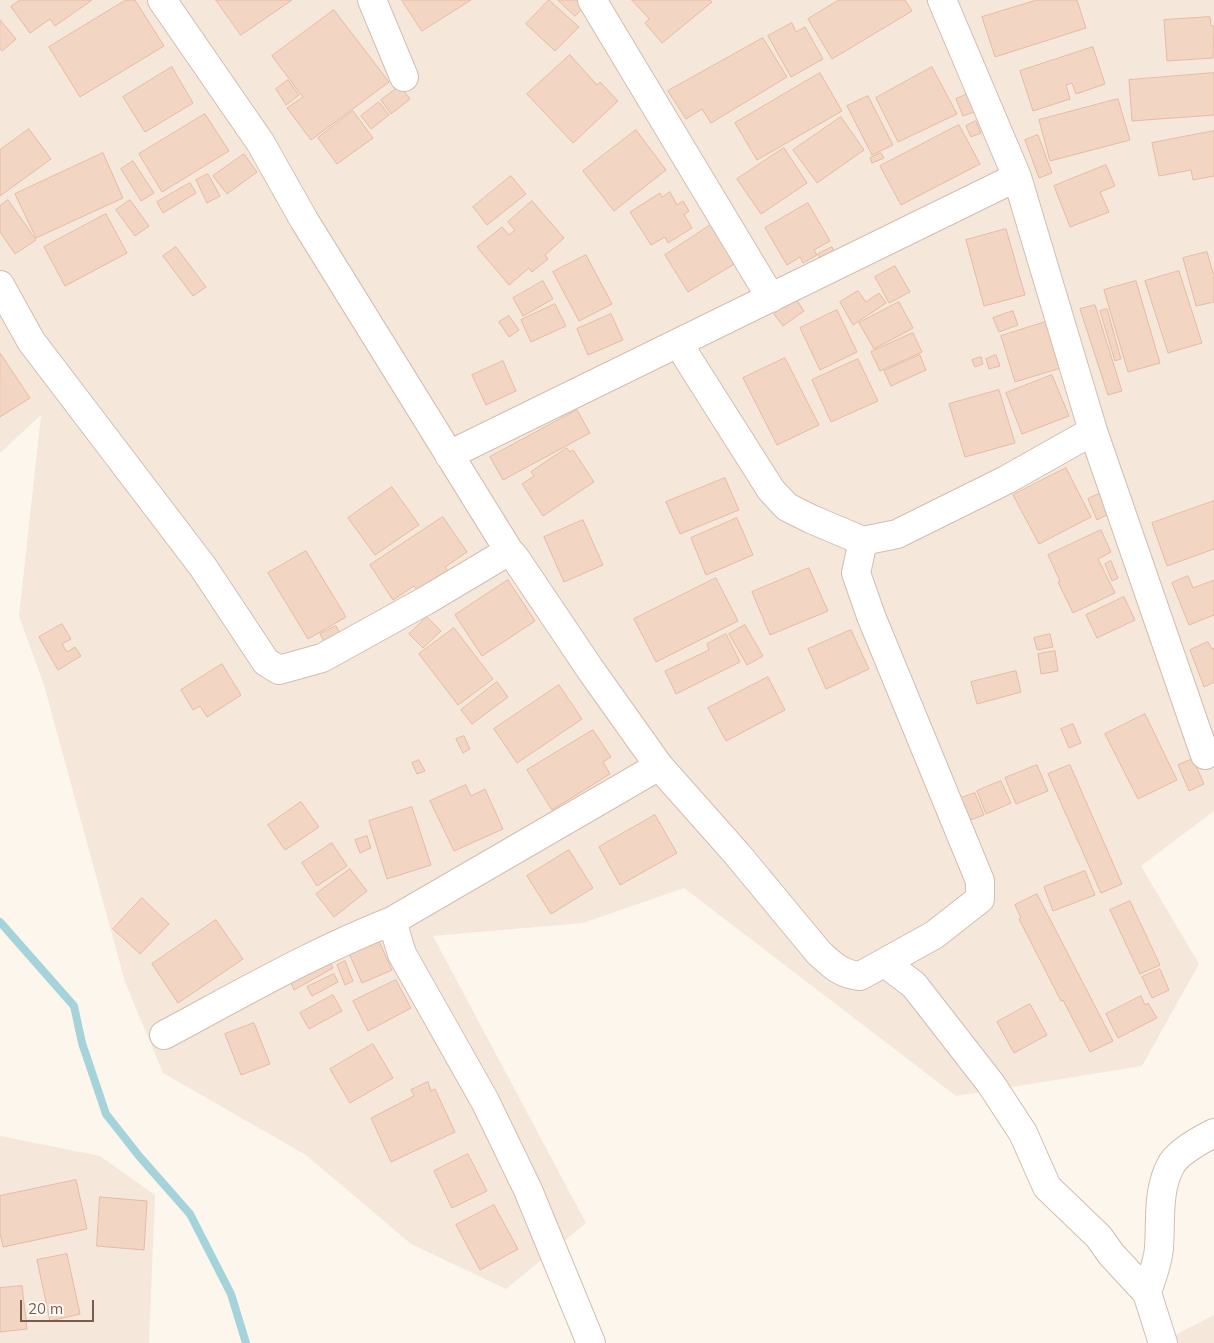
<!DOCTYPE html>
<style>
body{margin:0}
#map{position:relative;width:1214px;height:1343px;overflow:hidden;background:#fdf6ec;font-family:Mulish,sans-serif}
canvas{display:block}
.scale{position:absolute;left:20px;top:1300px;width:74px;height:22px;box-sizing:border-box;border:2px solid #7a5c4d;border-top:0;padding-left:6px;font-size:15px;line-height:18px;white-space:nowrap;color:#7a5c4d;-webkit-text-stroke:4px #fffaf3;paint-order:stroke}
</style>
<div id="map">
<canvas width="1214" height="1343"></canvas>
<div class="scale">20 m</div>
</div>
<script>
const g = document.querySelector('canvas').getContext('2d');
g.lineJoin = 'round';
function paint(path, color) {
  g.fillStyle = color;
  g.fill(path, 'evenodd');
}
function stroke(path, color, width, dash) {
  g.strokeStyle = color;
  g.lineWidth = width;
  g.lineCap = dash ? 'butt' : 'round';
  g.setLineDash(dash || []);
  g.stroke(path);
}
const residential = new Path2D(`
 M0 0H1214V811L1141 866 1199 964 1142 1066 956 1096 684 888 583 923 433 936 586 1223 506 1289 411 1244 306 1155 163 1073 125 982 44 685 19 616 41 415 0 453Z
 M0 1136 100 1156 155 1195 149 1343H0Z
 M1214 1315V1343H1160Z`);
const stream = new Path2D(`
 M0 922 74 1006 82 1043 106 1114 139 1156 190 1214 231 1294 246 1343`);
const building = new Path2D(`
 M20 0H92L55 26 50 19 30 33 11 7Z
 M126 0H135L164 46 80 97 49 47Z
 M216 0H292L241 35Z
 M402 0H471L422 31Z
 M549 0 579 27 555 51 526 24Z
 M558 0H585L588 3 575 16Z
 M632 0H710L712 2 662 43 645 23 649 19Z
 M839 0H905L912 11 832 59 808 19Z
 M1037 0H1077L1086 28 995 57 982 17Z
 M334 10 389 82 311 140 287 108 303 97 272 56Z
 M1210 17 1211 26H1214L1213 58 1167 61 1164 20Z
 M0 20 16 39 2 51 0 49Z
 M792 23 796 32 805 27 823 59 791 77 768 36Z
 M763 38 787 77 711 123 702 109 686 119 668 91Z
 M1093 47 1105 84 1076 94 1072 83 1066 85 1070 99 1033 111 1020 71Z
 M570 55 597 85 600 82 618 101 573 143 527 94Z
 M172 67 193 103 145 132 123 97Z
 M932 67 957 114 898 142 876 98Z
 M820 73 842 111 757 160 735 123Z
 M1214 73V115L1132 121 1129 80Z
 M288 80 299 95 286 105 276 89Z
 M400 86 410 99 391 114 381 100Z
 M970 93 977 111 963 116 956 99Z
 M868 96 893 145 872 155 847 106Z
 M1118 99 1130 140 1050 161 1039 120Z
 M379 102 389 115 371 129 361 116Z
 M353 111 373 138 337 164 318 138Z
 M205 114 229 151 162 192 139 154Z
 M841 117 864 150 817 183 793 150Z
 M976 121 981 133 971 137 966 126Z
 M959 125 980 164 901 205 880 166Z
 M29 129 51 159 0 196V150Z
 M636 130 666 170 614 211 583 171Z
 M1214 131V176L1193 180 1191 170 1159 176 1152 143Z
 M1038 135 1052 173 1039 178 1025 140Z
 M784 148 807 183 761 214 737 179Z
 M103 153 123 198 36 238 15 194Z
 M881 153 884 158 872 163 870 158Z
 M244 154 257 172 227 194 213 176Z
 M133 161 154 193 141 201 121 169Z
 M1106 165 1115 186 1100 192 1109 212 1070 227 1054 186Z
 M208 174 220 196 207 203 196 180Z
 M511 176 526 194 487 225 473 207Z
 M190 183 196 193 163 213 157 202Z
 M670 192 677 205 683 201 689 211 684 215 692 228 668 243 665 237 651 245 630 212 660 193 662 197Z
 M8 200 36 240 15 254 0 232V206Z
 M130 200 149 226 135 236 116 210Z
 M532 201 564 238 545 255 548 259 532 272 529 268 509 285 477 247 502 227 509 235 515 230 508 222Z
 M808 203 830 241 814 250 817 255 803 263 800 257 787 265 765 228Z
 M106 214 127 253 65 286 44 247Z
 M712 224 736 263 688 292 665 255Z
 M1006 229 1025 295 984 306 966 240Z
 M176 247 206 287 193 296 163 256Z
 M832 247 837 257 823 264 818 254Z
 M1207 252 1214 276V302L1196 306 1183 258Z
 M586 255 612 304 579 321 553 272Z
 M895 266 910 292 889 303 875 277Z
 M1179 271 1202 343 1168 353 1145 281Z
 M543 281 553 299 523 316 513 298Z
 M1136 281 1160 363 1128 372 1104 290Z
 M858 291 866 302 879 293 886 303 853 325 840 302Z
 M796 299 804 311 783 326 774 314Z
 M899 302 913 328 874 349 859 323Z
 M555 304 566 326 531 342 521 320Z
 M1095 305 1122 391 1108 395 1080 309Z
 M1107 309 1121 359 1115 361 1100 311Z
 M837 310 857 352 820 370 800 328Z
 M1013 311 1018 325 999 332 993 318Z
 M611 314 623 340 588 355 577 329Z
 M509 316 519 330 509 337 499 322Z
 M1052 320 1067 366 1015 382 1001 336Z
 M913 333 922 352 880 371 871 352Z
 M0 353 30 398 0 417Z
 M920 355 926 370 891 386 884 371Z
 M996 355 1000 366 989 369 986 359Z
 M981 357 983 364 975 367 972 360Z
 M785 358 819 425 777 445 743 378Z
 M858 359 878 401 831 422 812 380Z
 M503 361 516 391 486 405 472 375Z
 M1052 375 1069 416 1022 434 1006 393Z
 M999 390 1015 443 965 457 949 404Z
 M577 410 590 433 503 480 490 457Z
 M567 448 570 452 573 450 594 482 543 516 522 484 534 476 531 472Z
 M1066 468 1091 517 1039 544 1013 495Z
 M725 478 739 510 680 534 666 502Z
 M392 487 419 525 375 555 348 518Z
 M1101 493 1105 502 1103 503 1108 514 1097 520 1088 499Z
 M1214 501V549L1167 566 1152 523Z
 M443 517 467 552 445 567 448 571 418 591 414 586 393 600 370 565Z
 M737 518 753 555 706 575 691 538Z
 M583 520 603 565 564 582 544 537Z
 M1101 530 1111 552 1098 559 1115 593 1073 613 1058 582 1060 581 1048 555Z
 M306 551 346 617 308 639 268 573Z
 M1111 561 1118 578 1112 581 1105 564Z
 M809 568 828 611 770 635 752 592Z
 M1188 576 1193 588 1214 580V615L1189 625 1172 583Z
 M716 578 738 621 656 662 634 619Z
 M508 580 535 621 482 656 455 615Z
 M1124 597 1135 620 1097 638 1086 615Z
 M427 617 441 631 423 648 409 634Z
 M62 624 71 639 62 644 67 652 75 647 81 656 58 670 39 637Z
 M745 625 763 656 747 665 729 634Z
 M336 626 340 633 324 641 320 634Z
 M454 628 493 679 458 705 419 654Z
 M851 630 869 669 826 689 808 649Z
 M726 634 740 662 676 694 665 671 709 650 707 644Z
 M1050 634 1053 647 1037 650 1034 638Z
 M1208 642 1212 649 1214 648V682L1204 687 1190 650Z
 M1055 651 1058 671 1041 674 1038 654Z
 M222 664 241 695 207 717 200 706 193 710 181 690Z
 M1016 671 1021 692 977 704 971 682Z
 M768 677 785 710 726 741 708 708Z
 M497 682 508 697 472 724 461 710Z
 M559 685 582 719 517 763 494 729Z
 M1145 714 1177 780 1138 799 1105 734Z
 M1073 724 1081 743 1069 748 1061 729Z
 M593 730 611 757 603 762 610 774 552 810 527 770Z
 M464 736 470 749 463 753 456 739Z
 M1193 759 1204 784 1189 791 1178 765Z
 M419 760 425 771 417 774 412 763Z
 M1037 765 1048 791 1016 804 1005 778Z
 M1070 765 1122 884 1101 893 1048 774Z
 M1001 781 1011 803 986 814 977 791Z
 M466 785 471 796 485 789 503 829 454 851 430 801Z
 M975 793 984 815 970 820 961 798Z
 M301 802 319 827 285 850 268 825Z
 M412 807 431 865 387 879 369 821Z
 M655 815 677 853 620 885 599 847Z
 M367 836 371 848 360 853 355 840Z
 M332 843 347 866 317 886 302 863Z
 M569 850 593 888 551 914 527 876Z
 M350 869 367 891 334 917 316 894Z
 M1085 871 1095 895 1053 911 1044 887Z
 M1037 894 1113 1041 1090 1052 1063 1000 1061 1001 1019 919 1021 918 1015 905Z
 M142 898 169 924 140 954 113 929Z
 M1130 901 1160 965 1140 974 1110 910Z
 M216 920 243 959 178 1003 152 964Z
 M378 939 392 970 362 983 348 951Z
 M328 959 333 968 294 990 290 981Z
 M345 961 353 981 345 985 337 965Z
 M1160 969 1169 990 1152 998 1142 977Z
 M334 974 338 982 312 996 307 987Z
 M396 980 411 1008 368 1031 353 1001Z
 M333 995 342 1011 309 1029 300 1013Z
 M1141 996 1145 1005 1148 1003 1157 1018 1118 1038 1106 1014Z
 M1030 1004 1047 1035 1014 1053 997 1022Z
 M254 1023 270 1064 241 1075 225 1034Z
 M373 1044 393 1078 350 1103 330 1069Z
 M428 1082 431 1091 435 1089 455 1132 391 1162 371 1118 414 1096 411 1090Z
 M468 1154 487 1191 452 1208 434 1171Z
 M76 1180 87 1229 3 1247 0 1233V1196Z
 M100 1197 147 1201 144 1250 97 1246Z
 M494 1205 518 1249 480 1270 456 1225Z
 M67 1254 80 1314 50 1321 37 1260Z
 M22 1286 27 1329 0 1332V1288Z`);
const minor = new Path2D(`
 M162 0 260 142 304 220 509 551 516 559 590 669 659 766 737 854 819 953C833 966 841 974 860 976L934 935 980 899V881L871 616 856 573 863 541
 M372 0 404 77
 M592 0 771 298
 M942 0 1017 177 1093 431 1205 755
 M0 285 31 341 203 567 266 662 279 670 322 658 425 601 509 551
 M678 343 771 490 787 507 811 519 863 541 897 534 1006 480 1093 431
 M449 455 1017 177
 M885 963 914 985 991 1084 1023 1133 1047 1187 1099 1237 1111 1254 1147 1293 1163 1343
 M164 1035C239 995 313 952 392 921
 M1147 1293C1151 1279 1158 1263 1159 1248 1161 1221 1157 1190 1171 1165 1177 1153 1202 1139 1214 1133
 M591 1343 528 1190 485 1101 402 954 392 921 659 766`);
paint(residential, '#f5e8da');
stroke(stream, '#a5d3da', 8);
paint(building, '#f3d5c3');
stroke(building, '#e6bba3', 1);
stroke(minor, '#d1beb0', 30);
stroke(minor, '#fff', 28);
</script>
